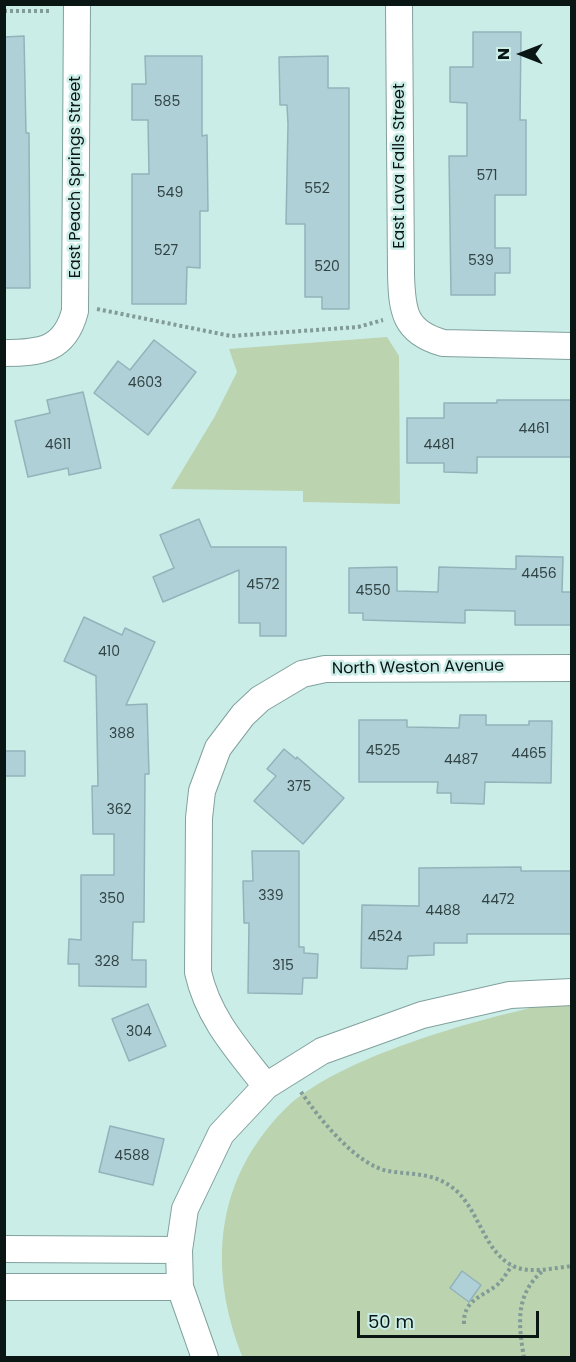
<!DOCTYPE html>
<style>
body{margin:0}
#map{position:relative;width:576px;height:1362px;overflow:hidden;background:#cbede8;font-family:Poppins,sans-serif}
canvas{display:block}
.frame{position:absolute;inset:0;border:6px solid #091614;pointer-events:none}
.north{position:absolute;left:492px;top:24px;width:60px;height:60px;-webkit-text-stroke:4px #cbede8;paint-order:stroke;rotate:270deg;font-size:16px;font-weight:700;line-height:24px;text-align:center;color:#091614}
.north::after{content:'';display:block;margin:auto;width:21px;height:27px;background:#091614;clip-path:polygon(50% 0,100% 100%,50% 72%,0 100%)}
.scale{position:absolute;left:357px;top:1311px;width:182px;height:27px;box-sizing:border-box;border:3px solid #091614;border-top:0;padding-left:8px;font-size:18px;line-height:21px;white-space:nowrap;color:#091614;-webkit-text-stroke:4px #cbede8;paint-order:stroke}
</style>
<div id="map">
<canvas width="576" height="1362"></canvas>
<div class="frame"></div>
<div class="north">N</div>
<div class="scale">50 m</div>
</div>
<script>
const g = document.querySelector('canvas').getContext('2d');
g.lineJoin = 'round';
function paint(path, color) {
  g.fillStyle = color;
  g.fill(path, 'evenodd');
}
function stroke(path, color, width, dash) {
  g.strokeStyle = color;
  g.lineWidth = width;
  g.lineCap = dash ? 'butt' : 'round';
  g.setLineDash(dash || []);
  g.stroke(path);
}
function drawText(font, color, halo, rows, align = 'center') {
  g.font = font + ' Poppins,sans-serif';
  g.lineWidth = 5;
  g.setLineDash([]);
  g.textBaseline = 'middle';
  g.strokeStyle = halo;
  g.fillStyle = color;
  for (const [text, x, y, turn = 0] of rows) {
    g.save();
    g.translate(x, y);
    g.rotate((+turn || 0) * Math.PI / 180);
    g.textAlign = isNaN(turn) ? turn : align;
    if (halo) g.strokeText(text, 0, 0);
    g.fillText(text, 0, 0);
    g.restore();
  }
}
const green = new Path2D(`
 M387 337 399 356 400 504 303 502V491L171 489 215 416 237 372 229 349Z
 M550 1004 571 1005V1357L243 1358C207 1269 215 1179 285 1109 336 1058 479 1018 550 1004Z`);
const building = new Path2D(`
 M473 32H521L520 120H526V195H495V248H510V273H495V295H451L449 156H467V103L450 102V67H473Z
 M24 36 26 133H29L30 288H4V37Z
 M145 56H202V136L207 135 208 211H200V268L187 267 186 304H132V174H149L148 120H132V84H146Z
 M328 56V88H349V309H322V297H305V224H286L288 124 287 105H280L279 57Z
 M154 340 196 372 148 435 94 393 118 361 130 370Z
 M83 392 101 468 69 475 68 468 28 477 15 421 50 413 47 400Z
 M497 400H572V457H477V473L444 472V463H407V418H444V403H497Z
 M199 519 211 547H286V636H260V623H239V570L163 602 153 577 174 568 160 535Z
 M516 556 563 557 562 592H572V625H515V611L465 610V623L363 620V613H349V568L397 567V591L438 592 439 567 516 569Z
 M84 617 122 635 125 628 155 642 126 705 147 704 149 774H145L144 922H133L132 960H146V987L79 986V964H68L69 939 81 940V875H114V834H93L92 786H98L96 676 64 661Z
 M460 715H486V725H529V721H552L551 783 485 782 484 804 451 803V793H437L438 782H359V720H407V727L459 728Z
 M284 749 296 759 297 757 344 798 303 844 254 801 276 776 267 769Z
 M4 751H25V776H4Z
 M252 851H299V947H304V953L318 954 317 978H303L302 994 248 993 249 923H244L243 881H253Z
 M521 867V871H572V934H467V943H434V955L408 956 407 969 361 968 362 905 419 906V868Z
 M148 1004 166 1046 129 1061 112 1019Z
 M110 1126 164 1139 153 1185 99 1172Z
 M462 1271 481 1285 469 1302 450 1288Z`);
const path = new Path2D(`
 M4 11H52
 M97 309 231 336 358 327 383 320
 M301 1092C319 1118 356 1165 388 1171 411 1175 433 1172 453 1188 479 1208 483 1251 513 1266 529 1274 554 1268 572 1266
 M464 1324C463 1300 482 1297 497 1285 503 1280 507 1272 512 1266
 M524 1358C518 1322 515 1293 545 1269`);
const minor = new Path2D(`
 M399 4 401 274C402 311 404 332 443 343L572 346
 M4 353C41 353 65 350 75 311L77 4
 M266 1086C238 1050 208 1018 198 972L199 818 202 791 218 748 243 715 260 699 302 674 325 669 572 668
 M4 1249 179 1250
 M4 1287H180
 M205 1358 180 1287 179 1250 185 1209 221 1134 266 1086 322 1051 422 1015 510 995 572 992`);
const numberNames = [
 ["585",167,102],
 ["571",487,176],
 ["552",317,189],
 ["549",170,193],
 ["527",166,251],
 ["539",481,261],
 ["520",327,267],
 ["4603",145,383],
 ["4461",534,429],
 ["4611",58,445],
 ["4481",439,445],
 ["4456",539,574],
 ["4572",263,585],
 ["4550",373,591],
 ["410",109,652],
 ["388",122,734],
 ["4525",383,751],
 ["4465",529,754],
 ["4487",461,760],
 ["375",299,787],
 ["362",119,810],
 ["339",271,896],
 ["350",112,899],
 ["4472",498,900],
 ["4488",443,911],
 ["4524",385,937],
 ["328",107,962],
 ["315",283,966],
 ["304",139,1032],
 ["4588",132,1156]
];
const streetNames = [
 ["East Lava Falls Street",400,166,-90],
 ["East Peach Springs Street",76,177,-90],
 ["North Weston Avenue",418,668,-1]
];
paint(green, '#bbd3af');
paint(building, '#afd0d7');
stroke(building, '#93b3ba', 1.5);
stroke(minor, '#81a19d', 28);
stroke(path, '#819b97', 4, [3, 3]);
stroke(minor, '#fff', 26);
drawText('14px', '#324445', null, numberNames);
drawText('16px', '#091614', '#cbede8', streetNames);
</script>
